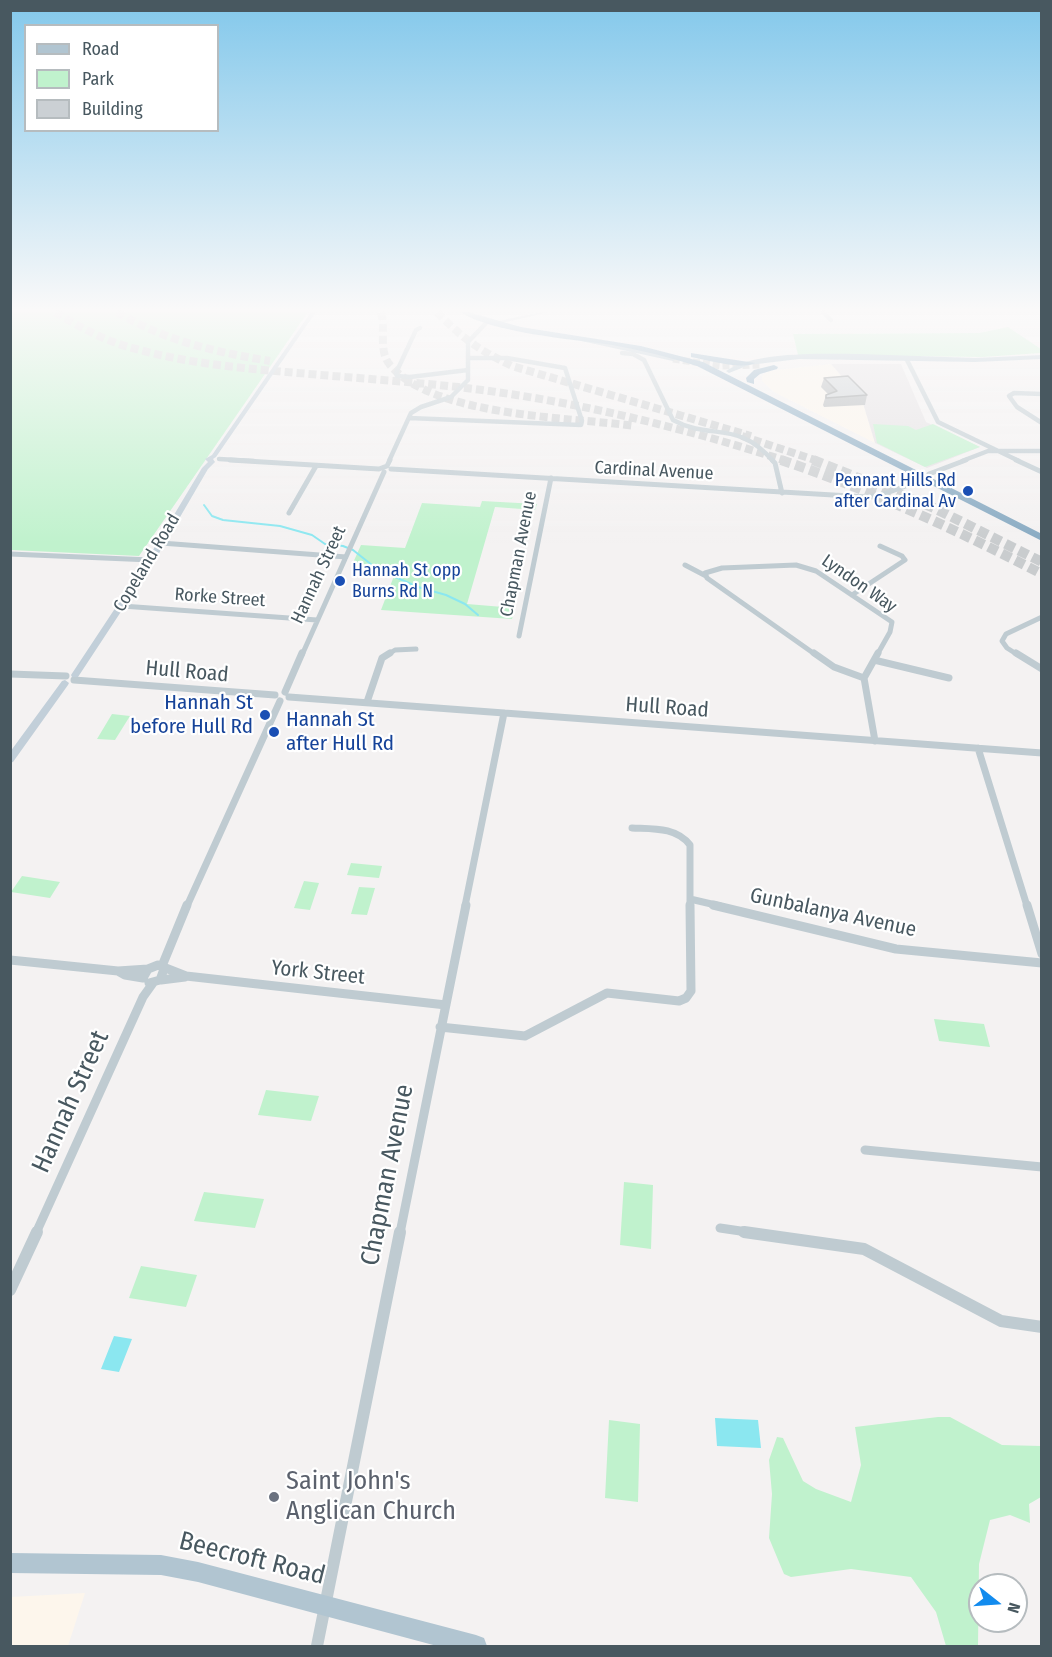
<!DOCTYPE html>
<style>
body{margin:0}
#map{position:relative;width:1052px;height:1657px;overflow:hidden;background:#f4f2f2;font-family:"Fira Sans Condensed",sans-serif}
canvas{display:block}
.frame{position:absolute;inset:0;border:12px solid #485860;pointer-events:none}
.legend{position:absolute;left:24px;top:24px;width:195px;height:108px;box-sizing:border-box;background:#fff;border:2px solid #b6bcbf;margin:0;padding:8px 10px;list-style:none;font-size:18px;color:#485860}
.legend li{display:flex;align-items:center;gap:12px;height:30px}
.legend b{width:30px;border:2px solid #b6bcbf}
.north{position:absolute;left:968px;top:1573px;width:60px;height:60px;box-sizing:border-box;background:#fff;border:2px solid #b6bcbf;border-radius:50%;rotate:107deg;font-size:16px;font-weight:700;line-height:24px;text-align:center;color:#485860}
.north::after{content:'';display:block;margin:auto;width:21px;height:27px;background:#128bee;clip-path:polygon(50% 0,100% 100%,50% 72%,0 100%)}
</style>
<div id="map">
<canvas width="1052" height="1657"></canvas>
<div class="frame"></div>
<ul class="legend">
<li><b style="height:8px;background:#b1c5d1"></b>Road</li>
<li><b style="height:16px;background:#c0f2cd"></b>Park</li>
<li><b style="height:16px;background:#cbd0d4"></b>Building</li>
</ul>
<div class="north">N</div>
</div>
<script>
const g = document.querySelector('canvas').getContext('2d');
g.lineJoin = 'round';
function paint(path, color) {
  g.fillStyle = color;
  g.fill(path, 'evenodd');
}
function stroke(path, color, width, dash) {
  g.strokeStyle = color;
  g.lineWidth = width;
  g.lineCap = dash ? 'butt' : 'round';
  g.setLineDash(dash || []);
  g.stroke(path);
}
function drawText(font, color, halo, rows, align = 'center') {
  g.font = font + ' "Fira Sans Condensed",sans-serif';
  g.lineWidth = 4.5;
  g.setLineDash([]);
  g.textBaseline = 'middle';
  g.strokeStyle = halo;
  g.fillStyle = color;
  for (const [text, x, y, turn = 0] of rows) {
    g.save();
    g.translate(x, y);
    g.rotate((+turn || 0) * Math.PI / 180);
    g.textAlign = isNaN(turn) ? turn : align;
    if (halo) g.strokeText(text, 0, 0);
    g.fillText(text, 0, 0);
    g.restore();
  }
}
const commercial = new Path2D(`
 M831 364 862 400 875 443 774 392 762 381V376L768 371Z
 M85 1593 68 1646H11V1597Z`);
const education = new Path2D(`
 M831 364H901L926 422 980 447 927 468 875 443 862 400Z`);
const green = new Path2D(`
 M10 312H308L139 556 11 550Z
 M1008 327 1041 349V353L983 357 798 355 793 334 979 333Z
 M873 424 908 426 916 430 933 424 980 447 925 467 877 443Z
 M482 501 537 504 535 510 495 507 467 604 515 608 512 619 381 610 397 568 352 565 361 545 405 548 422 503 480 507Z
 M112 714 130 716 115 740 97 739Z
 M351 863 382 866 379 878 347 875Z
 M22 876 60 882 50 898 11 892Z
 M304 881 319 883 310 910 294 908Z
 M359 887 375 888 367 915 351 914Z
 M934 1019 984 1024 990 1047 939 1041Z
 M266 1090 319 1096 311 1121 258 1115Z
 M624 1182 653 1185 651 1249 620 1245Z
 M204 1192 264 1199 255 1228 194 1221Z
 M141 1266 197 1275 186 1307 129 1298Z
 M938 1417H950L1002 1445 1041 1446V1497L1029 1504 1030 1523 1010 1515 990 1520 979 1564 978 1646H946L936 1612 911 1577 851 1569 791 1577 784 1574 769 1538 772 1494 769 1460 777 1437 783 1438 803 1481 816 1489 851 1502 861 1465 855 1427Z
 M609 1420 640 1424 638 1502 605 1498Z`);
const water = new Path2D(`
 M114 1336 132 1339 119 1372 101 1369Z
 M715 1418 758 1420 761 1448 717 1446Z`);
const stream = new Path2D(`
 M204 505 212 516 223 520 280 526 312 535 325 544 343 546 353 550 377 569 418 587 446 595 465 604 478 615`);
const primaryTunnel = new Path2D(`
 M673 359 721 366 761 365`);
const highwayTunnelFar1 = new Path2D(`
 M55 312C75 324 94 335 116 343 171 361 228 367 286 372 343 377 401 381 458 387 570 400 679 426 786 461
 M117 312C165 341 216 352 270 361
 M381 312C386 329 378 351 390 365 434 417 570 417 635 426
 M437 312C463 339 479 350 512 366L751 436
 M742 436 818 461`);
const highwayTunnel = new Path2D(`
 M781 460C871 490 957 530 1042 574
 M813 460 932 507 1042 562`);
const streetFar4 = new Path2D(`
 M823 312 831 320
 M420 328 416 330 396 373 397 376 410 377 468 370
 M622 353 633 354 644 360 673 420C711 441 737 419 773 461
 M907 360 938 422 1019 461
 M1042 394 1014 393 1009 396 1017 407 1042 423
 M409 418 581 425 582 421 565 368 507 358H468
 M219 459 254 461
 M389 461 411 413 421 407 451 397 468 380V342L488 321
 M962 461 988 451H1042`);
const streetFar3 = new Path2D(`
 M230 460 379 469 387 466
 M772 460 775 463 782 493
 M1016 460 1042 472
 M387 466 390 460
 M391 469 867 497 881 495 925 479
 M929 474 966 460
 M289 513 316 466
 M161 543 346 557
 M10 554 151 560
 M685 565 706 576
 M852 595 905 560 902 556 880 546
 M122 606 317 620
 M519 636 551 478
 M302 655 384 472
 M387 655 395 650 416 649
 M816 655 707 578 705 573 722 568 796 565 816 571 892 622 890 632 877 655
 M1018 655 1007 648 1002 641 1006 634 1042 617`);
const streetFar2 = new Path2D(`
 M814 653 834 667 864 678
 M1016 653 1042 669
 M874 660 949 678
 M10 674 66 676
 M864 678 875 741
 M864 678 878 653
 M74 680 275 695
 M285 692 302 653
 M289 697 1042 753
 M367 702 382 658 390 653
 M978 748 1027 906
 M632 828C653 829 676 827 690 845V906
 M690 899 720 906
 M187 906 280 701
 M465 906 504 713`);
const streetFar1 = new Path2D(`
 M713 905 896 949 1042 963
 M1027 905 1042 954
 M10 960 118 971 148 969
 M162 966 187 905
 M118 971 125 975 143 978
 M143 978 148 969 158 965 186 976 446 1005
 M161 980 185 977
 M149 983 160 980 164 969
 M440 1027 525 1036 607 993 679 1001 686 998 691 991 690 905
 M865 1150 1042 1167
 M720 1228 754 1233
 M36 1233 143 997 153 983
 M400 1233 466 905`);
const street = new Path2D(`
 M744 1232 864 1249 1001 1321 1042 1327
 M10 1290 37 1232
 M317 1646 400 1232`);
const secondary = new Path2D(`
 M311 312H316L216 457 213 459 215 462 208 469 155 560 78 677H72L71 675 147 560 202 468 208 462 205 459 212 455Z
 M541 312H549L502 323 499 321Z
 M65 680 69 683 68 685 13 762 10 763V752L62 681Z`);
const primary = new Path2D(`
 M583 338 673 357 676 359 673 361 581 341Z
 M860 354 975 358 1042 355V359L975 362 799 359 749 365 729 373 726 371C756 351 823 354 860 354Z
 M10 1553 161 1555 198 1562 476 1635 484 1638 487 1646H437L198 1582 161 1575 10 1573Z`);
const highway = new Path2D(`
 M460 312H468L521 327 641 346 703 362 1042 534V541L697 366C669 357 641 350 612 345 571 339 493 333 460 312Z
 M691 353 755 363C741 370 707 360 691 357Z
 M774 365 778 367 777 369 760 374 754 379V384L747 382 746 378 754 370Z`);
const wall = new Path2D(`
 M824 378 867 395 865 405 824 407 823 405 826 395 828 394 821 387Z`);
const building = new Path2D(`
 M848 376 867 395 826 398V395L837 391 824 378Z`);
const markers = [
 [968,491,6,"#1a4fb4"],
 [340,581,6,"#1a4fb4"],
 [265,715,6,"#1a4fb4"],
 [274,732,6,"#1a4fb4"],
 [274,1497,6,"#6b7280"]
];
const farStreetnames = [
 ["Cardinal Avenue",654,471,3],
 ["Chapman Avenue",519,554,-79],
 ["Copeland Road",147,563,-59],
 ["Hannah Street",319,575,-65],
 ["Lyndon Way",859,584,35],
 ["Rorke Street",220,598,4]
];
const farTransitnames = [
 ["Pennant Hills Rd",956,481],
 ["after Cardinal Av",956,502],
 ["Hannah St opp",352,571,"left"],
 ["Burns Rd N",352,592,"left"]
];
const streetNames = [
 ["Hull Road",187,672,5],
 ["Hull Road",667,708,4],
 ["Gunbalanya Avenue",833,913,12],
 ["York Street",318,973,6]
];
const transitNames = [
 ["Hannah St",253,703],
 ["before Hull Rd",253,727],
 ["Hannah St",286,720,"left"],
 ["after Hull Rd",286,744,"left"]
];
const nearStreetnames = [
 ["Hannah Street",71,1102,-66],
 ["Chapman Avenue",388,1175,-79],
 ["Beecroft Road",252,1559,14]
];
const nearWorshipnames = [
 ["Saint John's",286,1482],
 ["Anglican Church",286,1512]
];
paint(commercial, '#fdf6ec');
paint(education, '#e5e2e4');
paint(green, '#c0f2cd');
paint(water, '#8be7f0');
stroke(stream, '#8be7f0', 2);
stroke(primaryTunnel, '#c9ccce', 7, [7, 3]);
stroke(highwayTunnelFar1, '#c9ccce', 8, [8, 4]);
stroke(highwayTunnel, '#c9ccce', 10, [10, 5]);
stroke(streetFar4, '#bfcbd1', 4.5);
stroke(streetFar3, '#bfcbd1', 5);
stroke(streetFar2, '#bfcbd1', 7);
stroke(streetFar1, '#bfcbd1', 9);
stroke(street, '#bfcbd1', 12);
paint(secondary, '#c2cfd9');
paint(primary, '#b1c5d1');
paint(highway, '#88aac2');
paint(wall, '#afb3b6');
paint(building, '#cbd0d4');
stroke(building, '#8e9294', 1.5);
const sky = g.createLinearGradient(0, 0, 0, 543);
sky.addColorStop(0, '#83c8eb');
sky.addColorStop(0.57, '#faf9f9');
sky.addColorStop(1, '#faf9f900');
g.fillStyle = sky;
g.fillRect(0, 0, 1052, 543);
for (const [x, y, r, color] of markers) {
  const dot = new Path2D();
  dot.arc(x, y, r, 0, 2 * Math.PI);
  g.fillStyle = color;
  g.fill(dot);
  stroke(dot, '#fff', 2);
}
drawText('18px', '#485860', '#fff', farStreetnames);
drawText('18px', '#164399', '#fff', farTransitnames, 'right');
drawText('21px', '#485860', '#fff', streetNames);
drawText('21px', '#164399', '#fff', transitNames, 'right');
drawText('26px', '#485860', '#fff', nearStreetnames);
drawText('26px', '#5b616d', '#fff', nearWorshipnames, 'left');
</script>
